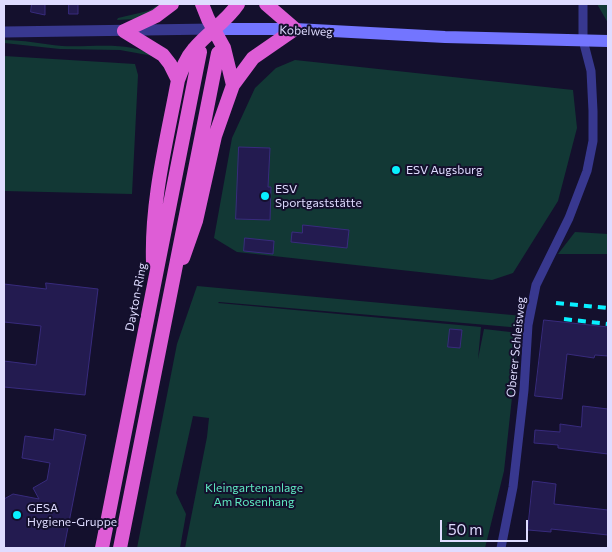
<!DOCTYPE html>
<meta charset="utf-8">
<style>
body{margin:0}
#map{position:relative;width:612px;height:552px;overflow:hidden;background:#14102d;font-family:Commissioner,sans-serif}
canvas{display:block}
.frame{position:absolute;inset:0;border:5px solid #dfdcff;pointer-events:none}
.scale{position:absolute;left:440px;top:520px;width:88px;height:22px;box-sizing:border-box;border:2px solid #dfdcff;border-top:0;padding-left:6px;font-size:15px;line-height:18px;white-space:nowrap;color:#dfdcff;-webkit-text-stroke:4px #14102d;paint-order:stroke}
</style>
<div id="map">
<canvas width="612" height="552"></canvas>
<div class="frame"></div>
<div class="scale">50 m</div>
</div>
<script>
const g = document.querySelector('canvas').getContext('2d');
g.lineJoin = 'round';
function paint(path, color) {
  g.fillStyle = color;
  g.fill(path, 'evenodd');
}
function stroke(path, color, width, dash) {
  g.strokeStyle = color;
  g.lineWidth = width;
  g.lineCap = dash ? 'butt' : 'round';
  g.setLineDash(dash || []);
  g.stroke(path);
}
function drawText(font, color, halo, rows, align = 'center') {
  g.font = font + ' Commissioner,sans-serif';
  g.lineWidth = 4;
  g.setLineDash([]);
  g.textBaseline = 'middle';
  g.strokeStyle = halo;
  g.fillStyle = color;
  for (const [text, x, y, turn = 0] of rows) {
    g.save();
    g.translate(x, y);
    g.rotate((+turn || 0) * Math.PI / 180);
    g.textAlign = isNaN(turn) ? turn : align;
    if (halo) g.strokeText(text, 0, 0);
    g.fillText(text, 0, 0);
    g.restore();
  }
}
const green = new Path2D(`
 M160 4H165L136 19 117 20 118 18 148 11Z
 M597 4H608V23Z
 M4 40C23 40 42 44 62 46 88 48 131 40 153 56L120 50 60 49 4 43Z
 M4 56 135 64 138 75 132 194 4 191Z
 M295 60 573 90 577 128 558 201 513 273 492 280 237 252 214 238 232 138 255 88 276 68Z
 M575 232 608 234V254H558Z
 M197 286 523 316 522 328 219 302 218 303 481 327 478 359 484 329 519 333 504 471 485 548H185L207 437 209 418 193 416 176 493 186 514 180 548H137L177 344Z`);
const building = new Path2D(`
 M32 4H45V15L31 12Z
 M69 4H78V14H69Z
 M239 147 270 148 268 187H271L270 220 236 219Z
 M303 225 349 230 347 248 291 242 292 232 302 233Z
 M245 238 274 241 273 254 244 251Z
 M46 283 98 289 85 395 4 387V361L36 365 41 326 4 322V284L46 289Z
 M544 320 608 327V356L595 355 594 358 567 354 562 399 535 396Z
 M450 329 462 330 460 348 448 347Z
 M583 406 608 409V454L558 448V445L534 443 535 430 560 432V424L581 427Z
 M55 429 86 435 64 548H4V499L13 494 39 499 33 488 47 480 50 463 22 458 25 436 53 440Z
 M533 481 556 484 554 504 608 510V535L551 529V532L528 530Z`);
const minor = new Path2D(`
 M501 548 513 487 524 390 528 325 536 285 569 218 587 171 593 141V111L591 71 583 40V4`);
const tertiary = new Path2D(`
 M4 32 213 29`);
const secondary = new Path2D(`
 M213 29H295L445 37 608 41`);
const trunk = new Path2D(`
 M202 4 208 19 224 48 233 85
 M124 31 163 55 170 64 178 80
 M124 31 156 16 172 4
 M183 258 196 221 215 136 233 85 253 58 295 29 266 4
 M153 262C151 200 167 140 178 80 182 69 186 58 194 49 208 32 226 22 238 4
 M102 548 200 52
 M120 548 218 53`);
const rail = new Path2D(`
 M556 303 608 308
 M564 319 608 324`);
const markers = [
 [396,170,5,"#08f0ff"],
 [265,196,5,"#08f0ff"],
 [17,515,5,"#08f0ff"]
];
const streetNames = [
 ["Kobelweg",306,31,2],
 ["Dayton-Ring",136,297,-79],
 ["Oberer Schleisweg",516,347,-84]
];
const poiNames = [
 ["ESV Augsburg",406,170],
 ["ESV",275,189],
 ["Sportgaststätte",275,203],
 ["GESA",27,508],
 ["Hygiene-Gruppe",27,522]
];
const parkNames = [
 ["Kleingartenanlage",254,488],
 ["Am Rosenhang",254,502]
];
paint(green, '#123835');
paint(building, '#231b50');
stroke(building, '#382b7d', 1);
stroke(minor, '#38388f', 9);
stroke(tertiary, '#38388f', 11);
stroke(secondary, '#7375ff', 12);
stroke(trunk, '#de5dd6', 14);
stroke(rail, '#08f0ff', 4, [8, 6]);
for (const [x, y, r, color] of markers) {
  const dot = new Path2D();
  dot.arc(x, y, r, 0, 2 * Math.PI);
  g.fillStyle = color;
  g.fill(dot);
  stroke(dot, '#14102d', 2);
}
drawText('12px', '#dfdcff', '#14102d', streetNames);
drawText('12px', '#dfdcff', '#14102d', poiNames, 'left');
drawText('12px', '#5fe8c0', '#14102d', parkNames);
</script>
